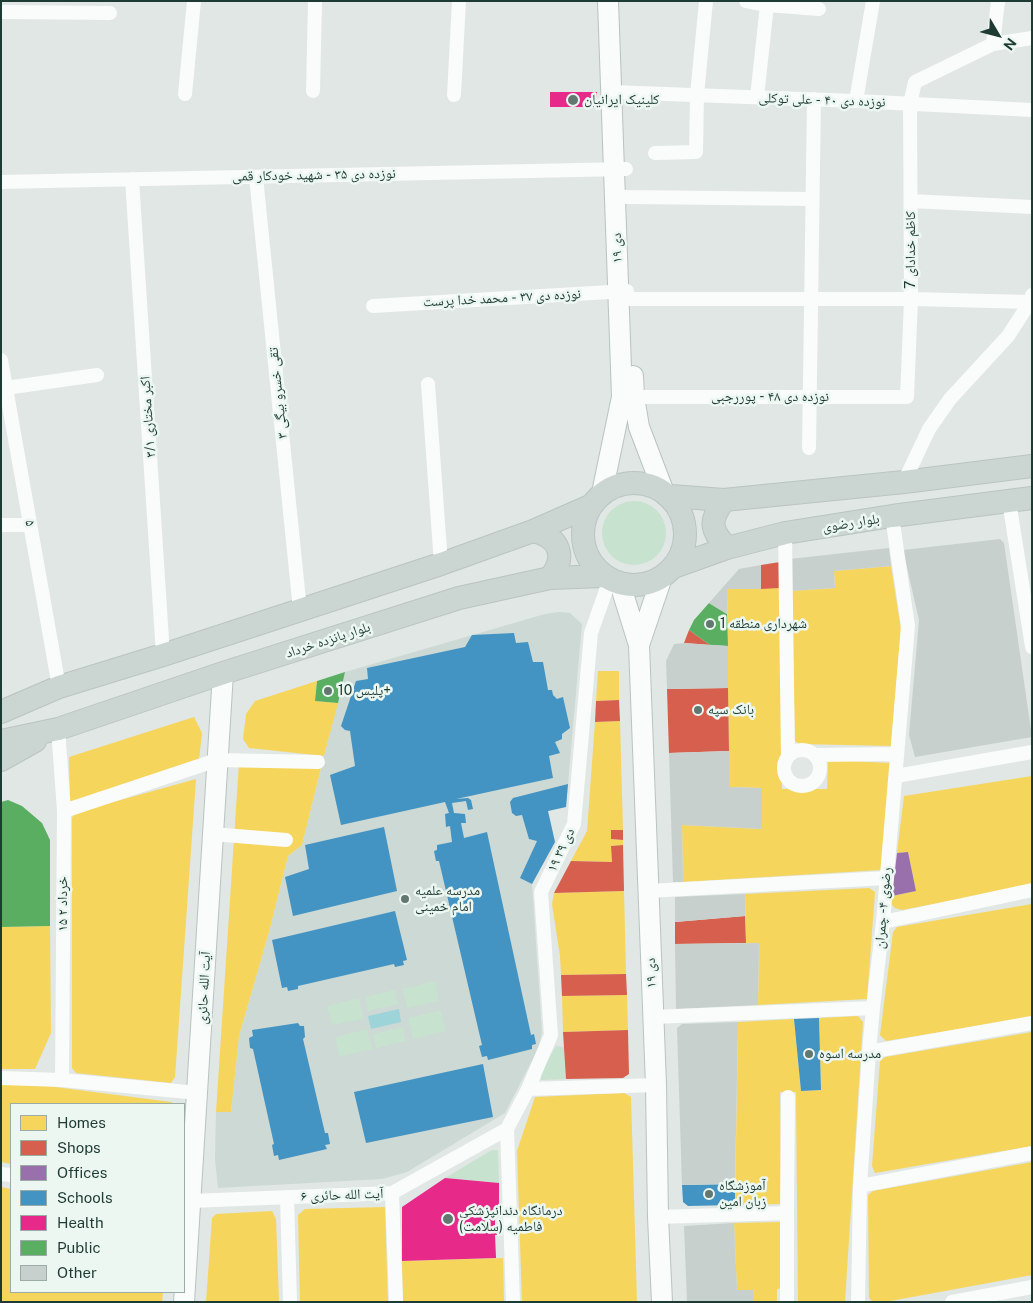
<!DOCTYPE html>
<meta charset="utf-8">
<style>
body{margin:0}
#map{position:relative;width:1033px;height:1303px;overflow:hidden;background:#e0e7e4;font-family:"Public Sans",sans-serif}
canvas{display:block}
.frame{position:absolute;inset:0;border:2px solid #1d3b32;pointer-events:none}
.legend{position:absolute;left:10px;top:1103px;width:175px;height:190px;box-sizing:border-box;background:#edf7f2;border:1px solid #9aaca5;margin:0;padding:6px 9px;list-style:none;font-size:15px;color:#1d3b32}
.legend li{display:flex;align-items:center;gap:10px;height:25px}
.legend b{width:25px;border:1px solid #9aaca5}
.north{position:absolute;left:973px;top:10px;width:50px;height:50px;-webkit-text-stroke:4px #edf7f2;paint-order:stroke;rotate:127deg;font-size:14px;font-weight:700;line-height:20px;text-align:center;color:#1d3b32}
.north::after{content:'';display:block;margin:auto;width:18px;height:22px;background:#1d3b32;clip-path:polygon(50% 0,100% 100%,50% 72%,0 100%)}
</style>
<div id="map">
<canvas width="1033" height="1303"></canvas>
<div class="frame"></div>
<ul class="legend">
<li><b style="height:14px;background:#f6d55c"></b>Homes</li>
<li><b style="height:14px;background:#d6604d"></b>Shops</li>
<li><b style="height:14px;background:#9970ab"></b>Offices</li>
<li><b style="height:14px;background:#4393c3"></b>Schools</li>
<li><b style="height:14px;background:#e7298a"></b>Health</li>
<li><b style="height:14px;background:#5aae61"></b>Public</li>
<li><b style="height:14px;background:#c8d0cd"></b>Other</li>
</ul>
<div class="north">N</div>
</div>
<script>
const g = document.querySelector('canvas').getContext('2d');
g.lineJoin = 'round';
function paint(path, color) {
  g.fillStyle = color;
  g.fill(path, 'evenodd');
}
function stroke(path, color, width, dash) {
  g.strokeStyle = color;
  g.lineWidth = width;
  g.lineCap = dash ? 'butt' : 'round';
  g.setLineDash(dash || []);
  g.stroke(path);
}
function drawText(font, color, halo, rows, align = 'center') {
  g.font = font + ' "Public Sans","Noto Naskh Arabic",sans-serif';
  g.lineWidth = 5;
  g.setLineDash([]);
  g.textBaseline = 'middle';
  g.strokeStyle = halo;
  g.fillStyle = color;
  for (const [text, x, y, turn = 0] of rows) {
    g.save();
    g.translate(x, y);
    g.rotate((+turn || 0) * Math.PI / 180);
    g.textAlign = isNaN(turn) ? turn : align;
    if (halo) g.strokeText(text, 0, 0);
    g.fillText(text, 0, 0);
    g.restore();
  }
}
const built = new Path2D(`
 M559 612 570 613 582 624 566 807 548 811 555 842 532 884 542 1032 538 1049 505 1113 407 1172 382 1179 218 1188 215 1159 216 1112H231L239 1036 269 932 288 856 302 845 345 672 545 614Z`);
const green = new Path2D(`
 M602 533a32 32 0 1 1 64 0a32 32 0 1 1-64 0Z
 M435 981 439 1001 407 1008 402 989Z
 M395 990 398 1004 368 1011 365 997Z
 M359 998 364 1019 332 1025 327 1006Z
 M441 1010 446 1031 413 1039 408 1018Z
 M403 1027 406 1041 376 1048 373 1034Z
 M367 1029 372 1049 339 1057 335 1037Z
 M556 1046 564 1047 566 1079 541 1080V1072Z
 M492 1150H498L499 1183 445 1178Z`);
const water = new Path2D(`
 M399 1009 401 1022 371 1029 368 1016Z`);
const homes = new Path2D(`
 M891 566 901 630 891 746 799 744 795 741 791 591 835 588 834 571Z
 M780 588 782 789H827L828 760 891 763 881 870 683 882 682 825 762 829V788L729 787 727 589Z
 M598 671H619V700L596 701Z
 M317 681 315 701 338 703 324 756 249 748 243 739 246 714 255 701Z
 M194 717 202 733 198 769 70 804 69 757Z
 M620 721 623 830H611V839L623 840V845L611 846 612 862 571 861 587 831 595 722Z
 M239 763 321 768 302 845 288 856 269 932 239 1036 231 1112H216Z
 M1032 776V885L902 910 895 908 891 904 892 896 916 891 908 852 897 853 904 796Z
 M196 779 175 1077 171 1083 76 1073 72 1068V818L74 813Z
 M869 888 875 892 867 999 758 1005 759 943H746L745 894Z
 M624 891 626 974 561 975 560 956 552 904 554 893Z
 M1032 904V1017L886 1041 880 1035 893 932 897 927Z
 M50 926 51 1033 35 1069H1V927Z
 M627 995 628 1030 563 1032 562 996Z
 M858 1016 863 1022 845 1302H798L796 1092H780L781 1204 735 1205 738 1022 794 1019 801 1091 821 1090 819 1018Z
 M1032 1032V1146L875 1173 872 1166 880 1061 885 1057Z
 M1 1084 40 1085 171 1102 175 1104H11V1164L1 1162Z
 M624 1093 631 1097 637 1302H522L517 1151 535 1097Z
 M1032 1162V1275L885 1302H873L869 1298 868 1195 873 1191Z
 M1 1187 11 1189V1292H163L162 1302H1Z
 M385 1207 388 1302H300L298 1215 305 1209Z
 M272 1211 276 1219 279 1301 206 1302 212 1218 216 1214Z
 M780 1222 781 1288 777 1289V1302H753V1290H737L734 1223Z
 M503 1258 504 1302H403L402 1261Z`);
const shops = new Path2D(`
 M780 562V588L761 589V565Z
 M689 630 710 645 684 643Z
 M728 688 729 751 669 753 667 689Z
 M619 700 620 721 595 722 596 701Z
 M611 830H623V840L611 839Z
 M623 845 624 891 554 893 571 861 612 862 611 846Z
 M745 916 746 943 675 944V922Z
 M626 974 627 995 562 996 561 975Z
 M628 1030 629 1074 623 1078 566 1079 563 1032Z`);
const offices = new Path2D(`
 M908 852 916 891 892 896 897 853Z`);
const schools = new Path2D(`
 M514 633 516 643 528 642 533 662H543L548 690H552L553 695 557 699 563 697 570 728 562 734V739L555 742 560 753 549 756 553 778 456 799 468 798 471 800 473 809 468 810 466 801 452 803 454 813 465 814 466 823H461L464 838 487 832 531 1035 534 1034 536 1044 532 1045V1049L488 1060 487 1056 482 1057 479 1046 482 1045 439 861H436L434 851 437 850V845L452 842 450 826 446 827 445 814 449 813 445 802 341 825 330 775 355 766 350 731 345 730 341 726 356 681 368 679 367 668 465 647 472 635Z
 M568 784 566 807 548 811 555 842 532 884 520 878 537 841 529 839 522 815 516 816 512 813 510 802 513 798Z
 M384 827 397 891 293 916 285 877 309 869 305 845Z
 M395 911 407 960 403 961 404 965 395 967 394 964 298 986V989L288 991 287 987 282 988 272 940Z
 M819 1018 821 1090 801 1091 794 1019Z
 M298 1023 300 1026H304L305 1037 303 1039 325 1133H328L330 1144 325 1145 327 1149 279 1160 278 1155 274 1156 272 1145 274 1144 253 1049 250 1048 249 1038 253 1036 252 1030Z
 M483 1064 493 1117 366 1143 354 1092Z
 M735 1184V1205L688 1206 683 1202 682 1185Z`);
const health = new Path2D(`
 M550 92H597L596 107H550Z
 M445 1178 499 1183V1211H495V1228H497L498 1235H495L496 1258 402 1261V1207Z`);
const public = new Path2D(`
 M709 603 727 614 728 646 710 645 689 630 694 620Z
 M345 672 338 703 315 701 317 681Z
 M8 800 22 806 42 823 50 840V926L1 927V802Z`);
const building = new Path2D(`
 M1000 539 1004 543 1032 737 915 757 909 735 919 620 903 550Z
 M889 548 891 566 834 571 835 588 791 591 790 559Z
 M761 565V589H727V614L709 603 739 569Z
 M684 643 728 646V688L667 689 666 661 674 644Z
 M729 751V787L762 788V829L682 825 683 882H673L669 753Z
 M745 894V916L675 922V897Z
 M759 943 758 1005 676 1009 675 944Z
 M738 1022 735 1184 682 1185 677 1028 682 1024Z
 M734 1223 737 1290H753V1302H687L684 1226Z`);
const minor = new Path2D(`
 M746 1 767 5 819 9
 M1 12 110 13
 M993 44 998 1
 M313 91 315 1
 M611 92 856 101 1032 110
 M185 94 194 1
 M454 95 459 1
 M757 97 767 5
 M856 101 873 1
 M655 153 696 152 697 95 706 1
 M256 177 300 610
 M132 179 163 655
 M1 182 626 169
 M615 196 627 197 812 199
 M911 201 1032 207
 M619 299H911L1030 302
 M373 306 627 291
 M1 360 59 687
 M428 384 441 564
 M6 388 97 375
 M634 397H907L911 299 910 104 915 82 993 44 1032 38
 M809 448 814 99
 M904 482 929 429 950 399 1008 336 1030 302 1032 295
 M1009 501 1032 647
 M1 525H30
 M785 533 788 756
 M58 729 64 811 62 1080
 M784 768a18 18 0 1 1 36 0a18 18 0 1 1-36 0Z
 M816 755 897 754
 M896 776 1032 752
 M64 811 217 760 318 762
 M212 834 286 840
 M648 891 886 878
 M883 922 1032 890
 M653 1017 873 1008
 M869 1052 1032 1023
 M1 1078 62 1080 198 1093
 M528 1089 656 1085
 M507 1129 528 1089 551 1035 541 892 574 824 591 633 610 579
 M507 1129 513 1302
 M1 1174 11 1175
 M860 1186 1032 1153
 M392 1193 396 1302
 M287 1197 290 1302
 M184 1200 191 1201 392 1193 507 1129
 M658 1217 787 1213
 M787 1302V1213L788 1097
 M858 1302 860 1186 869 1052 873 1008 883 922 908 626 892 516
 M952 1302 1032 1287`);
const secondary = new Path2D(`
 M633 376 634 397 639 427 663 490
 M602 493 622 397 608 1
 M620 584 639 645 656 1085 658 1217 662 1302
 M639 645 662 577
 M184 1302C198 1092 209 883 223 673`);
const primary = new Path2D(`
 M583 534a51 51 0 1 1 102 0a51 51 0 1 1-102 0Z
 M671 496 724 500 904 482 1032 466
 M724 500C709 521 710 529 727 548
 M533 531C560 537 567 557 550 578
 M674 567 727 548 785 533 892 516 1032 498
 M1 712 59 687 163 655 441 564 533 531 590 506
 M1 741 58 729 223 673 459 598 550 578 604 576
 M1 760 35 741`);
const markers = [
 [573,100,6,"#617770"],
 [710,624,5,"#617770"],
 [328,691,5,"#617770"],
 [698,710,5,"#617770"],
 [405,899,5,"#617770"],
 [809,1054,5,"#617770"],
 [709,1194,5,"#617770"],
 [448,1219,6,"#617770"]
];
const poiNames = [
 ["کلینیک ایرانیان",584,100],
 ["شهرداری منطقه 1",720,624],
 ["پلیس 10+",338,691],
 ["بانک سپه",708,710],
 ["مدرسه علمیه",415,891],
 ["امام خمینی",415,907],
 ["مدرسه اسوه",819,1054],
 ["آموزشگاه",719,1186],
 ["زبان امین",719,1202],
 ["درمانگاه دندانپزشکی",459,1211],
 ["فاطمیه (سلامت)",459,1227]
];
const streetNames = [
 ["نوزده دی ۴۰ - علی توکلی",822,100,2],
 ["نوزده دی ۳۵ - شهید خودکار قمی",314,175,-1],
 ["۱۹ دی",617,248,-92],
 ["7 کاظم خدادای",911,250,-90],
 ["نوزده دی ۳۷ - محمد خدا پرست",502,298,-3],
 ["۳ تقی خسرو بیگی",278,393,-96],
 ["نوزده دی ۴۸ - پوررجبی",770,397],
 ["۳/۱ اکبر مختاری",148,417,-94],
 ["۵",30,523,80],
 ["بلوار رضوی",851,523,-9],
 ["بلوار پانزده خرداد",328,640,-18],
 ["۱۹ دی ۳۹",561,850,-65],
 ["۱۵ خرداد ۲",63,904,-90],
 ["رضوی ۴- چمران",883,908,-85],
 ["۱۹ دی",651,973,-92],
 ["آیت الله حائری",204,988,-87],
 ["آیت الله حائری ۶",342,1195,-2]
];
paint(built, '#cdd9d4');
paint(green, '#c7e2cf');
paint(water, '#9cd4da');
paint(homes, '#f6d55c');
paint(shops, '#d6604d');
paint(offices, '#9970ab');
paint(schools, '#4393c3');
paint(health, '#e7298a');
paint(public, '#5aae61');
paint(building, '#c8d0cd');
stroke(secondary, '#b9c4bf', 22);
stroke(primary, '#bac4c1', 24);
stroke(minor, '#fafbfb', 14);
stroke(secondary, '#fafbfb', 20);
stroke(primary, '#cbd5d1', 22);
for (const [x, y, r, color] of markers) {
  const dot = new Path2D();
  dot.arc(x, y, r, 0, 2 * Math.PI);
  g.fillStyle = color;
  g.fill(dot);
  stroke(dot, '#edf7f2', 2);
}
drawText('14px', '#1d3b32', '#edf7f2', poiNames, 'left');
drawText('14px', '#1d3b32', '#edf7f2', streetNames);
</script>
